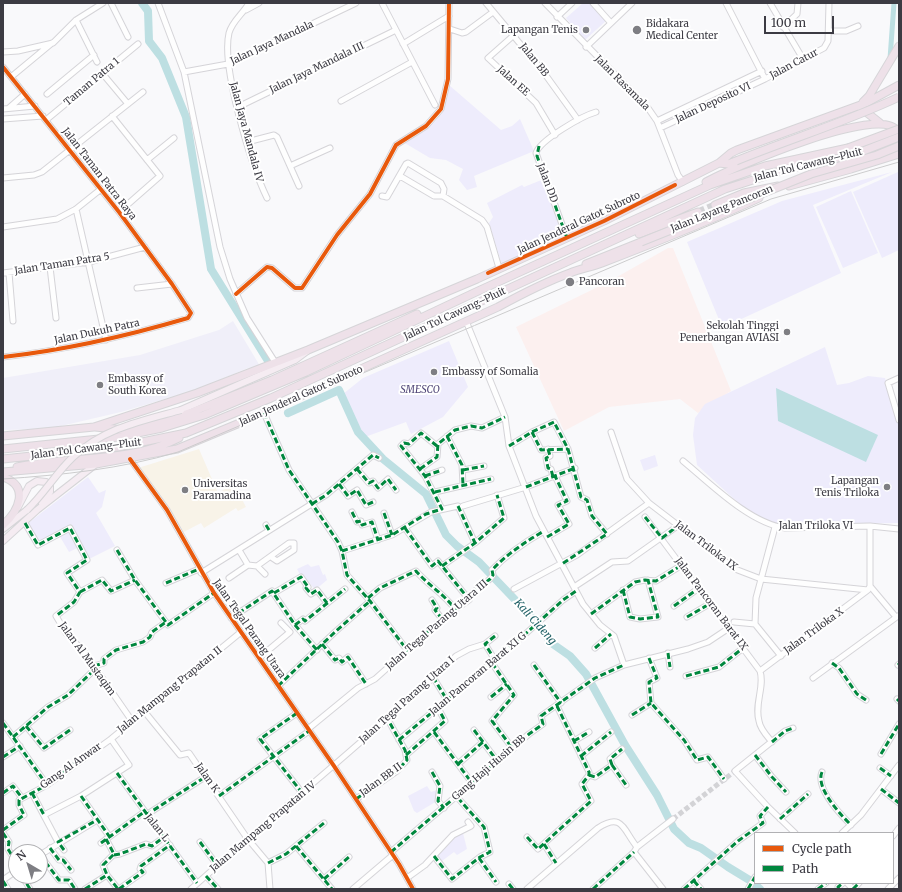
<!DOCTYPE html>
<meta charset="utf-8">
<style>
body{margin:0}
#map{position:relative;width:902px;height:892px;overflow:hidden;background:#f9f9fb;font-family:Merriweather,serif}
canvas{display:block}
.frame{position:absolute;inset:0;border:4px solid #3c3b43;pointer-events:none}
.legend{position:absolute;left:754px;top:832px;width:140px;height:52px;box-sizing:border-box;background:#fff;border:1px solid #b1b1b4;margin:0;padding:5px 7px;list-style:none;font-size:12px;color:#3c3b43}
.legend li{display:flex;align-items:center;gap:8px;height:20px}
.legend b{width:20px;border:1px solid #b1b1b4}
.north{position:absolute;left:8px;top:844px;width:40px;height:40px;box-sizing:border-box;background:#fff;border:1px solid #b1b1b4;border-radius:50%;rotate:322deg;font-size:11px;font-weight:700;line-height:16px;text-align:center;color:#3c3b43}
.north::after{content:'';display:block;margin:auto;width:14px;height:18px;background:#7e7e83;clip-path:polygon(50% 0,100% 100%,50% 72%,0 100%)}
.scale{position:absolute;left:764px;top:16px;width:70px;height:18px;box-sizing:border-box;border:2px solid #3c3b43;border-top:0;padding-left:5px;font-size:12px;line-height:14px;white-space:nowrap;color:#3c3b43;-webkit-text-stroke:3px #fff;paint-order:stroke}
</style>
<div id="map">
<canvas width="902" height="892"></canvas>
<div class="frame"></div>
<ul class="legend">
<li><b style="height:5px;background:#e8590c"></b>Cycle path</li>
<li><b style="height:5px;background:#00873e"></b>Path</li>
</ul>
<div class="north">N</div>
<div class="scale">100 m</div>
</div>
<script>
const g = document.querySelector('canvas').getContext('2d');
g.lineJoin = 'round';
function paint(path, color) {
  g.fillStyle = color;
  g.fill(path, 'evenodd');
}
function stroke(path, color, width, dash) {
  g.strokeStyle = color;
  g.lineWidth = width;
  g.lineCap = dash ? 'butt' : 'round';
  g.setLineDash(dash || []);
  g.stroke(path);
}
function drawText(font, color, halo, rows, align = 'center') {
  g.font = font + ' Merriweather,serif';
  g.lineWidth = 4;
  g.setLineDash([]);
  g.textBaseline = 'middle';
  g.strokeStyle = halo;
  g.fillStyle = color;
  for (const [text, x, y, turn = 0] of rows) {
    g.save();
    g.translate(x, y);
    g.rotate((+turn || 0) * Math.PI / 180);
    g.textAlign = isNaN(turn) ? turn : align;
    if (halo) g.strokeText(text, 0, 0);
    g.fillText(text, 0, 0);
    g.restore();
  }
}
const built = new Path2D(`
 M233 321 260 366 248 368 196 390 121 412 48 429 3 430V378L140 355 219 330Z`);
const industrial = new Path2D(`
 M668 248H673L731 391 698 413 680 399 609 407 564 431 516 327 610 281Z`);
const education = new Path2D(`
 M199 449 218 493 234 484 246 507 238 511 236 508 204 528 201 523 180 534 138 468Z`);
const green = new Path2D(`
 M583 3H591L607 20 585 40 566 18Z
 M449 85 501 130 512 126 520 119 534 151 474 176 477 187 467 190 459 180 463 169 446 160 430 158 403 142C436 127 442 119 449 85Z
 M892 172 813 205 841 273 724 327H722L687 242 782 201Z
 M898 172 899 250 882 258 853 192Z
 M544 179 560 224 562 237 502 265 489 223 493 217 487 203 522 185 524 187Z
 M851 191 878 253 843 268 816 207Z
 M449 341 468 387 443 417 411 434 406 422 365 437 343 394 363 378Z
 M825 347 837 385 849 383 868 376 885 378 899 426V523L778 525 746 510 697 465 693 435 695 418 705 404Z
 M655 455 658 466 644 471 640 460Z
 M88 477 99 493 106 490 102 507 96 513 115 546 87 560 79 547 69 552 59 535 37 545 23 527Z
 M308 564 311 567 319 565 323 575 325 574 327 580 315 590 308 581 304 582 297 569Z
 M427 786 431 792 437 790V801L417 813 414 811 408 796Z
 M462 829 467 849 457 855 454 852 442 861 437 855Z`);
const water = new Path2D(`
 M776 388 878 435 866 462 778 421Z`);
const canal = new Path2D(`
 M890 59 894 3`);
const river = new Path2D(`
 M142 3 148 11 149 41 162 58 186 117 211 269 268 361
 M288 413 339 390 358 432 383 459 426 494 446 535 457 546 479 562 542 628 550 642 570 656 586 674 625 745 657 795 674 829 689 843 701 848 728 867 751 881 760 889`);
const minorTunnel = new Path2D(`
 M673 819 735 771`);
const highwayTunnel = new Path2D(`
 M698 212 715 205`);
const minor = new Path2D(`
 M111 3 128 37
 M158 3 184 72 220 247 230 279 247 318 275 362
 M249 3C243 14 232 21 229 33 221 67 251 165 267 198
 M382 3 435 105
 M486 3 542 70 578 120
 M545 3 648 108 657 121 678 175 683 182
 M593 3 611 23
 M726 3 765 79
 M770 3 803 59
 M246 10 259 3
 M557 17 572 3
 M76 20 97 62
 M783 27 797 14 798 3
 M450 29 462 33 466 32 493 12
 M829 31H846L858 26
 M514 35 488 58 536 103 555 135
 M403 44 449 16
 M586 47 632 3
 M3 52 18 51 53 43 76 20 103 3
 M3 67 119 212 172 284 191 313 188 318C127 336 66 350 3 357
 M184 72 228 64 356 3
 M102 73 128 104
 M11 77 52 43
 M47 94 94 55
 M341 101 412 62
 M238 107 396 30
 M9 108 25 94
 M3 109 35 106
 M112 116 160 176 119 212
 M3 119 43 116
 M46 120 138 44
 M657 121 762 71
 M660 128 765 79 824 48 828 41 829 3
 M247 142 274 135 277 137 299 186
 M147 160 174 138
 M290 166 330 148
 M400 176 434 196H443L482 220 487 227 499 268
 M3 178 34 175 42 172 143 92
 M382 196 387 197 406 164 408 163 441 183 444 189 443 196
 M76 209 106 340
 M3 227 57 219 76 209 101 189
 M567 238 536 153C540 140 582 116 596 112
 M50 267 56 318
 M3 273 89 262 145 247
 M9 273 13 321
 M137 288 172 284
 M236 294 267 267 272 268 295 288H302L337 235 370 194 396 145 426 126 441 109 448 79 449 3
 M466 321 505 417 509 446 536 516 583 604 600 625 614 636 624 665
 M899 378 888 383 899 420
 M264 413 289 470 338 542 342 551 347 575 370 601 407 650
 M532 432 541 450 568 449
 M611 432 627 479 649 503 735 569 761 579 868 590 870 586 896 617
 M447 436 462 465 463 485
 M437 446 421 433 409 444 404 443 401 446 425 476 442 509
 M509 446 532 432 554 422 568 449 581 497 587 500 592 516 607 534
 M548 449 550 456 546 458 548 468 551 469 553 477
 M130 459 167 510 214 593 334 766 399 864 413 889
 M683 461C710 483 749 523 785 528L870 526 899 529
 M357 469 369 483 373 481 378 488 388 479 396 490
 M420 469 437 457 438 444 455 430 471 426 482 428 505 417
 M463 470 484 466
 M425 476 442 470
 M339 484 348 496 357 490 366 505 373 502
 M435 492 491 479
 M463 506 526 487 575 468
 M352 512 357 522 361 521 362 525 372 522 378 540
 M384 513 392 535
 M645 517 760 671C765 687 754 704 759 721 760 729 767 736 772 742
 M25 523 38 545 70 528 87 560 67 573 80 592 74 602 56 616 66 633 85 653 132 721
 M266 525 269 530
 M775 527 756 598 755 624 781 656
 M405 528 432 566 438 561 467 597
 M547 537 569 524 558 505 567 501 555 476
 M117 550 135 580 168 625 214 593
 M239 550 248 565 257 566 265 574
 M342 551 392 535 431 512 458 506 475 543
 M257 566 289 543H294V550L277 561 271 557
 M442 566 475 543 504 518 497 495
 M201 573 326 495 373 455 379 458
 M229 578 248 565
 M166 583 199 569
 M870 586V526
 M574 587 612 562 628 561 679 525
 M514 589 577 555 649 503
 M623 590 630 617 640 619 658 617 648 580
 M80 592 102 580 111 591 135 580
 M274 593 301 577 308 587 306 588 311 594 317 590 327 603
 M368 598 380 588 416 571C428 585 444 594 455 609
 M432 600 437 608 435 610 442 619
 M674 606 699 588
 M591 614 635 582 645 580 656 581 682 565
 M687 617 711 603
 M231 618 272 591 295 625 317 650
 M734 622 755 624
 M295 625 303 619 305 621 345 589
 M322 644 335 660 339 658 342 662 348 657 366 684
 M485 644 495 660
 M485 644 495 636
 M595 648 611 634
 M668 653 670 667
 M259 658 290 632 281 623
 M649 658 657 678 649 682 651 703 684 740 697 760 708 757 724 779
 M492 663 514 695 492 721 513 749
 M832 663 839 668 857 694 866 700
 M534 665 561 703
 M898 665 899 664
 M94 666 104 663V659L116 650 143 642 150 637 152 632 166 622
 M760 671 868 590
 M686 676 719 667 743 648
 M433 677 447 700
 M813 678 898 616
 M278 686 335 632 370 601
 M491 697 507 684
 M897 699 899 701
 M144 711 180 755 189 753 247 838 268 863 270 889
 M297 713 260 739 303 794
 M632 715 651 703
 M3 723 47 785
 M26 726 44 748 70 730
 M793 728 785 731 735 771 768 807 795 833
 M308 729 358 688 375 679 442 619 469 600 467 597 490 579 493 575 492 570C507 554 525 542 544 531
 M474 730 498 762
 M434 732 472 783
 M13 737 48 707 68 695 95 669
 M399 740 522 637 563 600 576 591
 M574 741 589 732
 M881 754 899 724
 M406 755 445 721 438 708
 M755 755 772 777 786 792
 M581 756 611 732
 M3 757 20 746
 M458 764 483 742
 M612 765 626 785
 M880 768 891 776
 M432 772 440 786 438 801 444 808
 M822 772C815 788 841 815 851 825
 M117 773 197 883
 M589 775 595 777 612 765 610 759 622 749
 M881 789 899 803
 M3 793 13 786 22 798
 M32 793 58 842 64 850
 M81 796 109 836
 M219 796 309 731
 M356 799 397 771 407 760 405 750 387 718
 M44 815 81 796 129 765 111 739
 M146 815 205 777
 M780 819 808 794
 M3 830 24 815 19 805V800L47 785 111 739 241 632
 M3 833 9 842 8 849 16 862
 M842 833 861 815 899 765
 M893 836 899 828
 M527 837 538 849 591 801 582 784 589 775V772L557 706
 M106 839 114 854 103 865 107 875 118 889
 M200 842 217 865
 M101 843 144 812
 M544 844 556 863
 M296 846 332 889
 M50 848 59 860H63L71 870
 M391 852 529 734 543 724 541 716 595 678 624 665 688 649 708 642 729 628
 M40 855 97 820
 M40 855 59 880H69L75 889
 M114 855 120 854 146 844 152 846 164 837
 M434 856 452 879 480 857 490 852 484 827 457 797
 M479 858 496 882
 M268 863 286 854 324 823
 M22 876 30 889
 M206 876 218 889
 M407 878 425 865 453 835 471 826 468 822
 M324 879 349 857
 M3 880 16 871
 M3 881 8 889
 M694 881 701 889
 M847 883 853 889
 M509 884 513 889
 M85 889 107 875
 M119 889 143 872 140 869 141 866 170 845
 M191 889C279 810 371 737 456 656L469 649 485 644
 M353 889 393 855
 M527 889 598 828C623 812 623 830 637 847
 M593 889 634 852
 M663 889 634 852 637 847 673 819
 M684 889 738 841 763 823 760 816 768 807
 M748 889 755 877
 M818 889 826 883
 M839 889 838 887 843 883
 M853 889 859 883
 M888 889 899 878`);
const major = new Path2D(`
 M181 410 295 360 307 351
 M18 507 29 486 37 481 46 482 50 486V492L42 503
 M3 529 27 510
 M3 541 37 510 96 464`);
const highway = new Path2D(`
 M863 102 869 96 899 46
 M861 108 880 123
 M719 163 728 164 736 161
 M706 182C729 169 881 103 897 131 901 138 897 145 893 151
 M789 186 851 169 899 154
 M715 205 744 193 778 186
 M639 234 698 212
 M586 264 641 242
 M95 427 125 430 161 422 192 412 272 380 417 314
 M3 436 94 427 197 393 308 350 477 279 604 221 719 163 731 153 737 150 866 103 899 85
 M3 449 118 437 162 428 204 415 306 372 476 292 710 185 765 166 848 148
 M3 459 118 447 186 433 271 398 725 189 787 169 853 155
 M17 467C70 456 130 463 179 438
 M3 472 96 464 177 449 259 415 498 307C522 294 545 282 570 273 580 269 591 267 602 263 654 243 707 222 759 198
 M3 477C30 486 19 511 3 525`);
const tram = new Path2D(`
 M3 479C62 475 121 469 178 452L771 199 899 162`);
const majorBridge = new Path2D(`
 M27 510C44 494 56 473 73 457 104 428 141 421 181 410`);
const highwayBridge = new Path2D(`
 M848 148 899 129
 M853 155 899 137
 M736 161C790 139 846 122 899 97
 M641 242 811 174 877 155 899 146`);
const quiet = new Path2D(`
 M539 146 537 156 567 238
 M264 413 289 470 338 542 342 551 347 575 370 601 407 650 442 619 469 600 467 597 490 579 493 575 492 570C507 554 525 542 544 531
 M532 432 541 450 568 449
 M447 436 462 465 463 485
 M509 446 532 432 554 422 568 449 581 497 587 500 592 516 607 534 562 564
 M548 449 550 456 546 458 548 468 551 469 553 477
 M357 469 369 483 373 481 378 488 388 479 396 490
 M420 469 437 457 438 444 455 430 471 426 482 428 505 417
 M463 470 484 466
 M425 476 442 470
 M339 484 348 496 357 490 366 505 373 502
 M526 487 575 468
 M435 492 491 479
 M312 504 326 495 373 455 379 458
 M458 506 475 543
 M352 512 357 522 361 521 362 525 372 522 378 540
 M384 513 392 535
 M645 517 662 538 679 525
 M25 523 38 545 70 528 87 560 67 573 80 592 74 602 56 616
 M266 525 269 530
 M405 528 432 566 438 561 467 597
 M547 537 569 524 558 505 567 501 555 476
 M117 550 135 580 168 625 214 593
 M342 551 392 535 426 514 442 509 425 476 401 446 404 443 409 444 421 433 437 446
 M442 566 475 543 504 518 497 495
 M166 583 199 569
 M623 590 630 617 640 619 658 617 648 580
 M80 592 102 580 111 591 135 580
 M274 593 301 577 308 587 306 588 311 594 317 590 327 603
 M368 598 380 588 416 571C428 585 444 594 455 609
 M432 600 437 608 435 610 442 619
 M674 606 699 588
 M591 614 635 582 645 580 656 581 682 565
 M687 617 711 603
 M231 618 272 591 295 625 317 650
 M295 625 303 619 305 621 345 589
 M495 636 485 644 495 660
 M322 644 335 660 339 658 342 662 348 657 366 684
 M595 648 611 634
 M668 653 670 667
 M649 658 657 678 649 682 651 703 684 740 697 760 708 757 724 779
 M492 663 514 695 492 721 513 749
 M832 663 839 668 857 694 866 700
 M534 665 561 703
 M898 665 899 664
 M94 666 104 663V659L116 650 143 642 150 637 152 632 166 622
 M686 676 719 667 743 648
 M433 677 447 700
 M278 686 335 632 370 601
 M491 697 507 684
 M897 699 899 701
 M297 713 260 739 303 794
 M632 715 651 703
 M3 723 47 785
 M26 726 44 748 70 730
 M474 730 498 762
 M434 732 472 783
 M13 737 48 707 68 695 95 669
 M399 740 522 637 563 600 576 591
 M574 741 589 732
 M772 742 785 731 793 728
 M881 754 899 724
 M406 755 445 721 438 708
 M755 755 772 777 786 792
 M581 756 611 732
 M3 757 20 746
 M458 764 483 742
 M612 765 626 785
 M880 768 891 776
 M432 772 440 786 438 801 444 808
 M822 772C815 788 841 815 851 825
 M117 773 197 883
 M589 775 595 777 612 765 610 759 622 749
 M881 789 899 803
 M3 793 13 786 22 798
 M32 793 44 815
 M81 796 109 836
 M219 796 309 731
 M356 799 397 771 407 760 405 750 387 718
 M146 815 205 777
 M780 819 808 794
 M3 830 24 815 19 805V800L47 785 85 756
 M3 833 9 842 8 849 16 862
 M527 837 538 849 591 801 582 784 589 775V772L557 706
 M106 839 114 854 103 865 107 875 118 889
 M200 842 217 865
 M101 843 144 812
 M544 844 556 863
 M296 846 332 889
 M50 848 59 860H63L71 870
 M64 850 58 842 97 820
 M391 852 529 734 543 724 541 716 595 678 624 665
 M40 855 59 880H69L75 889
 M114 855 120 854 146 844 152 846 164 837
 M434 856 452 879 480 857 490 852 484 827 457 797
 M479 858 496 882
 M268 863 286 854 324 823
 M22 876 30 889
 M206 876 218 889
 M324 879 349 857
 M3 881 8 889
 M694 881 701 889
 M509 884 513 889
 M85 889 107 875
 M119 889 143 872 140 869 141 866 170 845
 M593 889 634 852
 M684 889 738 841 763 823 760 816 768 807
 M748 889 755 877
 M818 889 826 883
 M839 889 838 887 843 883
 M853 889 859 883`);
const cycleway = new Path2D(`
 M3 67 119 212 172 284 191 313 188 318C127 336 66 350 3 357
 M488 273 604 221 675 185
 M236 294 267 267 272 268 295 288H302L337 235 370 194 396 145 426 126 441 109 448 79 449 3
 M130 459 167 510 214 593 334 766 399 864 413 889`);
const markers = [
 [586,30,4,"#7e7e83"],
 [637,30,5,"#7e7e83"],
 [570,282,5,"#7e7e83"],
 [787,332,4,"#7e7e83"],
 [434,372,4,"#7e7e83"],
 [100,385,4,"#7e7e83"],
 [887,487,4,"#7e7e83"],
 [185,490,4,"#7e7e83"]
];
const poiNames = [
 ["Bidakara",646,24],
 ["Medical Center",646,36],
 ["Lapangan Tenis",578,30,"right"],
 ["Pancoran",579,282],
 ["Sekolah Tinggi",779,326,"right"],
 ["Penerbangan AVIASI",779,338,"right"],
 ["Embassy of Somalia",442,372],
 ["Embassy of",108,379],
 ["South Korea",108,391],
 ["Lapangan",879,481,"right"],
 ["Tenis Triloka",879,493,"right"],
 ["Universitas",193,484],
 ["Paramadina",193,496]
];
const streetNames = [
 ["Jalan Jaya Mandala",272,43,-25],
 ["Jalan BB",534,60,51],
 ["Jalan Catur",794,64,-28],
 ["Jalan Jaya Mandala III",317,68,-26],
 ["Jalan EE",513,81,42],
 ["Taman Patra 1",92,82,-40],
 ["Jalan Rasamala",622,83,45],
 ["Jalan Deposito VI",713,103,-25],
 ["Jalan Jaya Mandala IV",246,132,75],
 ["Jalan Tol Cawang–Pluit",808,165,-14],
 ["Jalan Taman Patra Raya",99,174,52],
 ["Jalan DD",547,183,69],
 ["Jalan Layang Pancoran",722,209,-22],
 ["Jalan Jenderal Gatot Subroto",579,223,-25],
 ["Jalan Taman Patra 5",62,264,-9],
 ["Jalan Tol Cawang–Pluit",455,314,-25],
 ["Jalan Dukuh Patra",97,332,-12],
 ["Jalan Jenderal Gatot Subroto",301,396,-24],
 ["Jalan Tol Cawang–Pluit",86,449,-7],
 ["Jalan Triloka VI",816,526],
 ["Jalan Triloka IX",706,546,37],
 ["Jalan Pancoran Barat IX",711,604,53],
 ["Jalan Tegal Parang Utara III",437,625,-41],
 ["Jalan Tegal Parang Utara",249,629,55],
 ["Jalan Triloka X",814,631,-36],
 ["Jalan Al Mustaqim",87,659,54],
 ["Jalan Pancoran Barat XI G",478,674,-40],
 ["Jalan Mampang Prapatan II",170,690,-39],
 ["Jalan Tegal Parang Utara I",407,700,-42],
 ["Gang Al Anwar",71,766,-35],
 ["Gang Haji Husin BB",489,768,-41],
 ["Jalan K",207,778,55],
 ["Jalan BB II",381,780,-36],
 ["Jalan Mampang Prapatan IV",263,827,-40],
 ["Jalan L",157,828,51]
];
const parkNames = [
 ["SMESCO",420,390]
];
const waterNames = [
 ["Kali Cideng",535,622,48]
];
paint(built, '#f0eff9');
paint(industrial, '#fcf0ef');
paint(education, '#f8f3e8');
paint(green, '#eeecfc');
paint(water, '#bddfe2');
stroke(canal, '#bddfe2', 5);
stroke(river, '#bddfe2', 8);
stroke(minorTunnel, '#d3d3d6', 5, [5, 2.5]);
stroke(highwayTunnel, '#d3d3d6', 7, [7, 3.5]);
stroke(minor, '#d5d4d8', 7);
stroke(major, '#d6d5d8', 8);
stroke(highway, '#d6d5d8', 9);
stroke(minor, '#fefefe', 5);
stroke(major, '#f5ecf2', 6);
stroke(highway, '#eee1e9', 7);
stroke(tram, '#cccccd', 1);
stroke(majorBridge, '#d6d5d8', 8, []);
stroke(highwayBridge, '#d6d5d8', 9, []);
stroke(majorBridge, '#f5ecf2', 6);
stroke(highwayBridge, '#eee1e9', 7);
stroke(quiet, '#00873e', 3, [6, 3]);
stroke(cycleway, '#e8590c', 4);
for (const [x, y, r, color] of markers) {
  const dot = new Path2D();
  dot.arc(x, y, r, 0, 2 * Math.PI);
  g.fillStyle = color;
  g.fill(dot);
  stroke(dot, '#fff', 1.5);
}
drawText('10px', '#3c3b43', '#fff', poiNames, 'left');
drawText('10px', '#3c3b43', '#fff', streetNames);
drawText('italic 10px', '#504677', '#fff', parkNames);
drawText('italic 11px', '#226268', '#fff', waterNames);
</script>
